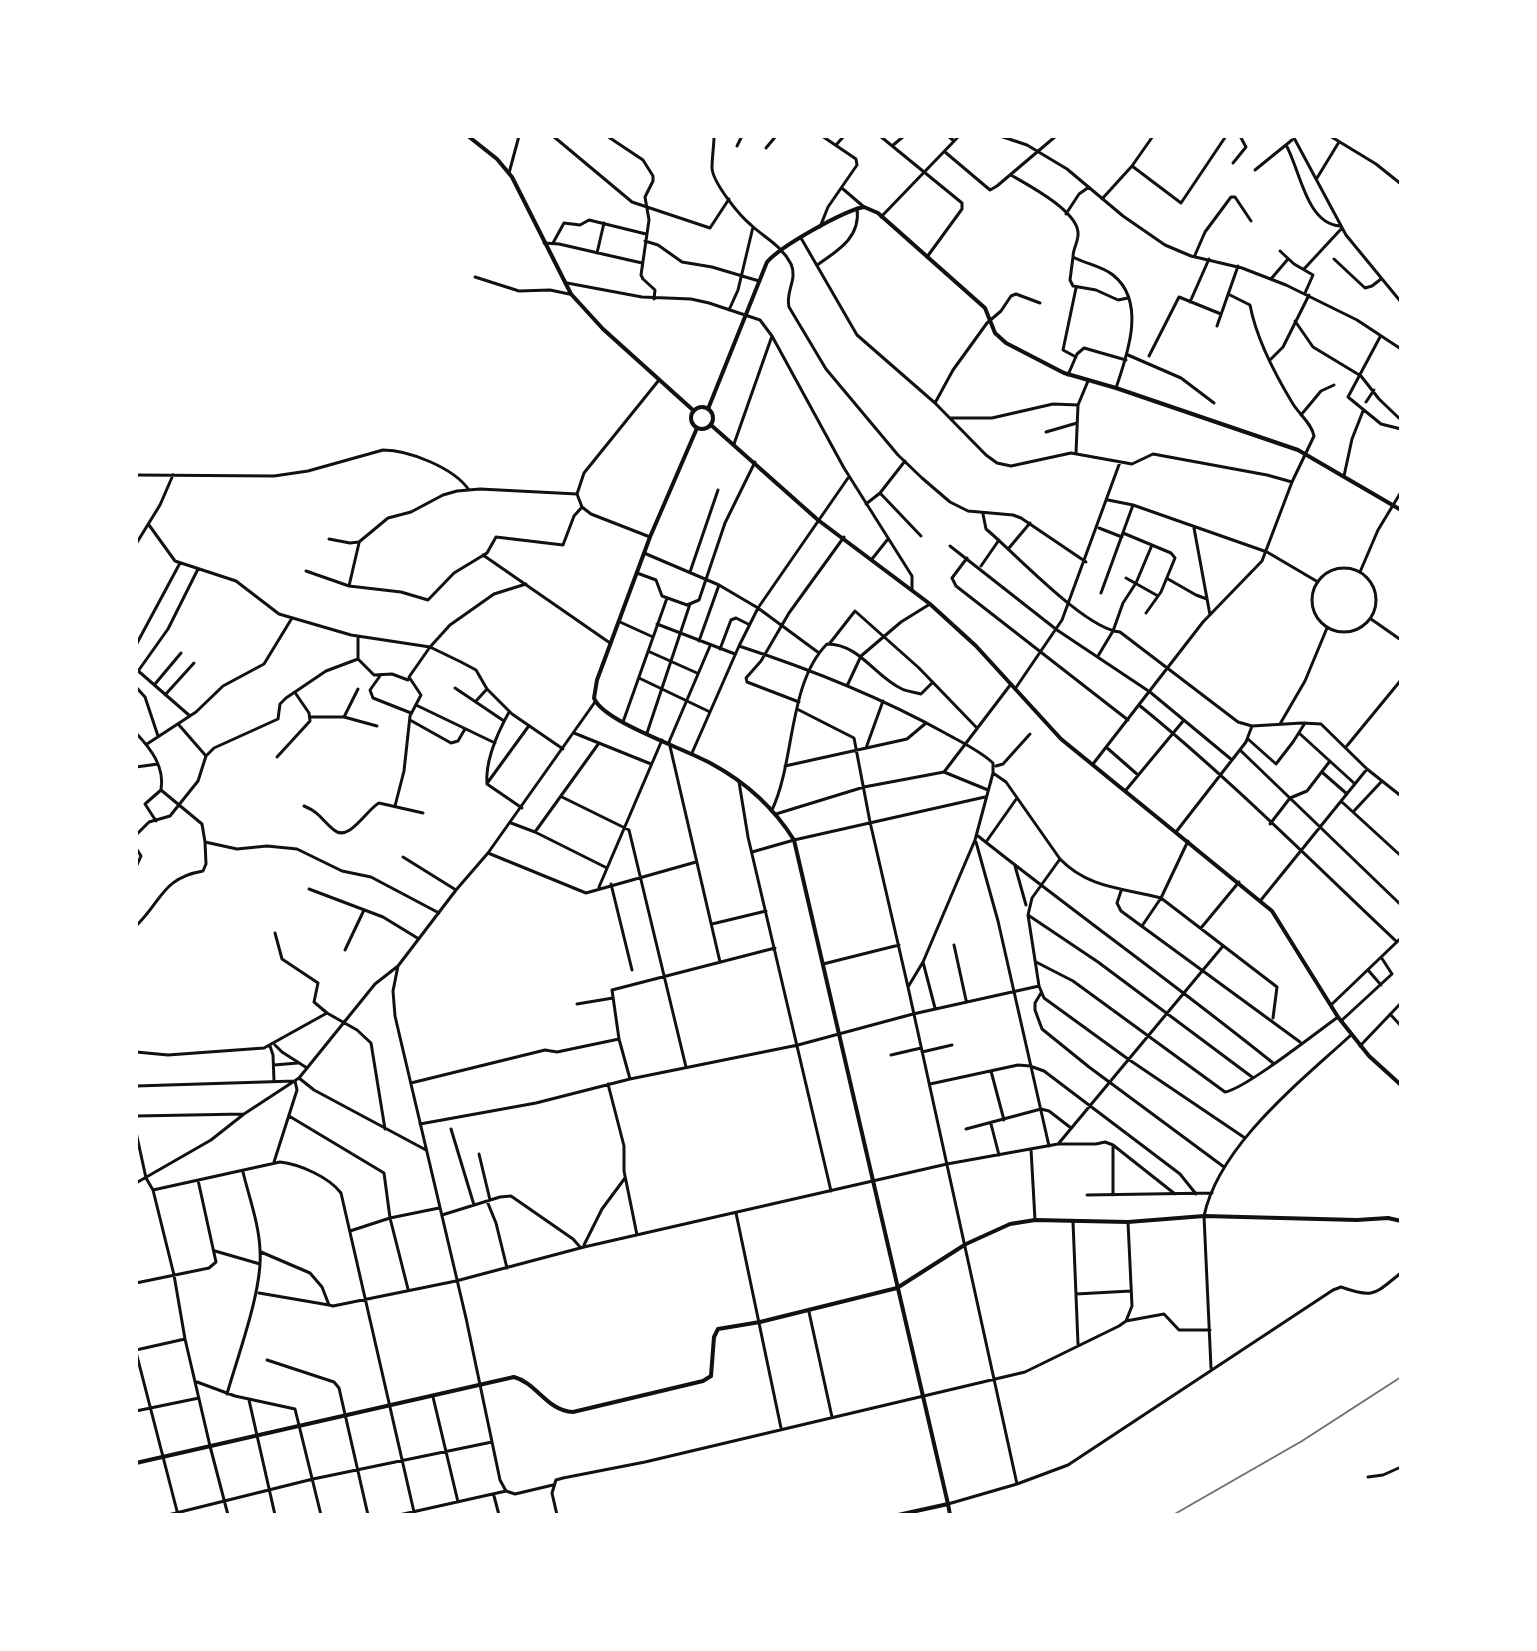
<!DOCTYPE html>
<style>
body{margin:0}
#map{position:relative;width:1537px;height:1651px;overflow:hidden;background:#fff;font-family:Roboto,sans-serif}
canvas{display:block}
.frame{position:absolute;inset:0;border:138px solid #fff;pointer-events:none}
</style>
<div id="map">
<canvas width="1537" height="1651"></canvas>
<div class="frame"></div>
</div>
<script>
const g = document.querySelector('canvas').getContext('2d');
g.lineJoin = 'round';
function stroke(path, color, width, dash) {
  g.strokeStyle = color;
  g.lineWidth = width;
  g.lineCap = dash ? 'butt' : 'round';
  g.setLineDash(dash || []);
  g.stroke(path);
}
const minor = new Path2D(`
 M553 136 632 202 710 228 729 199
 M607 136 643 160 653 176V181L645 197 649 220 641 275 643 279 655 290 654 299
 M714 136C714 146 712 157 712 168 713 183 739 215 751 225 765 238 781 245 791 264 798 279 785 292 789 307L826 369 898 455 922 478 950 502 968 511 1013 515 1021 518 1086 562
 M880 136 962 203V209L927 257
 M948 136 954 141
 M1000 136 1027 145 1067 169 1123 216 1165 245 1191 256 1242 268 1286 285 1357 320 1401 349
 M1293 136 1346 235 1401 302
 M1330 136 1376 164 1401 184
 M836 145 844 136
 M1286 145C1300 169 1306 224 1340 226
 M737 146 742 136
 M892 146 904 136
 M766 148 776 136
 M945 152 990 190 997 186 1056 136
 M1233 163 1246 147 1240 136
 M1132 166 1181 203 1226 136
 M1255 170 1292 140
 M509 173 519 136
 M1011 175C1028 185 1076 210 1078 232 1079 241 1073 248 1073 257 1086 264 1102 266 1113 275 1147 302 1127 355 1116 388
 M1317 178 1339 142
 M843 189 864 207
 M1102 199 1132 166 1153 136
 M1066 214 1079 194 1089 187
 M881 217 959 136
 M820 227 828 207 857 165 856 159 822 136
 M801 238 857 335 935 403 986 455 997 463 1011 466 1071 453 1132 464 1153 454 1267 475 1292 482
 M645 241 658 245 682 262 712 267 759 281
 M544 243 559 244 642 263
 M553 243 564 223 580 225 589 220 646 234
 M1280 251 1294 264 1313 275 1305 293
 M597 253 604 223
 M1195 255 1205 232 1231 197H1235L1251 221
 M1073 257 1070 280 1073 286 1096 290 1118 300 1128 298
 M1334 259 1365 288 1372 286 1381 279
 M817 265C839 250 861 237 857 208
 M1304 269 1342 228
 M475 277 519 291 550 290 569 294
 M1271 279 1288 259
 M567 283 642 297 691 299 709 303 760 320 772 336 844 468 912 576V590
 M1190 302 1209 259
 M729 310 738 290 753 227
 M1295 321 1313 347 1361 376 1379 399 1401 420
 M1217 326 1238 266
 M1380 337 1348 397 1381 424 1401 429
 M1128 355 1181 378 1214 403
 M1149 356 1179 297 1221 314
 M1076 357 1063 350 1076 288
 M1271 359 1283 347 1309 295
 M1068 375 1077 354 1084 348 1126 360
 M1366 402 1374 390
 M935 403 953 370 987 323 1001 311 1011 296 1016 294 1040 303
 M1301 415 1321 391 1334 385
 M951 418H992L1053 404 1078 405
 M1046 432 1077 423
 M1401 443V457
 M734 444 772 336
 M1076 453 1078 405 1088 381
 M136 475 274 476 308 471 383 450C409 450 454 468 469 490
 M1344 476 1352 439 1363 411
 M880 493 921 536
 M1108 500 1133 505 1267 552 1318 582
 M866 504 880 493 905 461
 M983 514 986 529C1016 554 1085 629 1120 632L1238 722 1252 726 1302 723 1321 724 1367 769 1401 796
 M149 525 175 561 236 581 279 614 351 635 430 647 461 662 476 670 487 689 512 714 563 749
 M1099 528 1122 537
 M1194 528 1210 615
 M1123 533 1171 553 1175 558 1161 592 1146 613
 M650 537 591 514 582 507 577 494 584 473 659 380
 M329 539 350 543 359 542 388 518 411 512 443 495 457 491 480 489 577 494
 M136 544 160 505 173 475
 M950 546 1057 630 1150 692 1232 760
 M1009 548 1030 523
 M644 553 719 585 758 608 819 653
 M483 555 610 643
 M967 558 952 578 956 586 1128 720
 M872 559 888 539
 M981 566 999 540
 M1312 600a32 32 0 1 1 64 0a32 32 0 1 1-64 0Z
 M306 571 349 586 401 592 428 600 454 573 487 553 496 537 563 545 574 516 582 507
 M690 572 718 490
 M1360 572 1378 530 1401 492
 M637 573 656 580 662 596 687 605 699 600 725 523 755 462
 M1126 578 1158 596
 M1168 579 1196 595 1207 599
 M349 586 359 543
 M1101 593 1133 505
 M1371 619 1401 640
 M620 622 653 637
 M657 624 735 654
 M358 638V659L374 675 392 674 408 680
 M699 641 719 585
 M830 643 855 611 919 668 976 727
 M136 645 180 563
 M710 646 669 742 720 962
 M739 646 758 608 848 478
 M720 649 731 620 736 618 748 624
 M650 652 697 673
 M1098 656 1113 631 1123 603 1136 583 1152 545
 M136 669 190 716
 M136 674 168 629 198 569
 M380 676 370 690 373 698 411 713
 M639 678 710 712
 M155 684 181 653
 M847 686 861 656 901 622 930 604
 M136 687 145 697 158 736
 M455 688 504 721
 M1015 689 1062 620 1120 462
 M165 695 194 663
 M476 701 487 689
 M799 702 747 682 746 678 761 661 789 613 844 537
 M416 705 495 743
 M1139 705C1230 779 1312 862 1397 942
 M797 709 854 738 870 822 908 987
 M509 712C498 732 485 760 487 784L522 808
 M310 717H344L377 726
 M344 717 358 689
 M410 720 451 743 458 741 465 729
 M623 722 667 598
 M1280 724 1305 681 1327 628
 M179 725 206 756
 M136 733C151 749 165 767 161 790L145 804 156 821
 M574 733 651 764
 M647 733 690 604
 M1299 733 1355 784
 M1248 739 1276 764 1293 742 1305 723
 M147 744 196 712 223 686 264 664 292 618
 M1106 747 1138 775
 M1346 747 1401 680
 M866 748 883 701
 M1240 750 1401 905
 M692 753 739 646C810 669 880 697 945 733 961 742 979 750 993 763V773L975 840 923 962 908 987 1017 1484
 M277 757 310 721 309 713 296 694
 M1093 764 1203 622 1262 561 1292 482 1314 436C1312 424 1300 415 1293 404 1276 376 1256 337 1250 305L1228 294
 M785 766 907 739 926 723
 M996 766 1003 764 1030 734
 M136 767 158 764
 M944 772 1011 684
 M993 773 1006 782 1060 859 1032 898 1028 915 1039 986
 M1323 773 1347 794
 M488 782 528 727
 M739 782 748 837 831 1191
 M1126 790 1184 720
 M562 797 629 830 686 1067
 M1342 802 1401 856
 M304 806C321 813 322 821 334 830 349 843 367 809 379 803L423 813
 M395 806 404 771 410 716 421 695 409 677 430 647 450 625 494 594 526 584
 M772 810C795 762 788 683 827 644 860 644 875 677 902 689 908 692 915 692 921 694L933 682
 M1353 812 1382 781
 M776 814 864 787 944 772 988 790
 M511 823 535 832 607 868
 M1270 824 1290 798 1307 791 1330 761
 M535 832 599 743
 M1176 832 1246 742 1252 726
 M136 835 149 822 170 816 198 781 206 756 214 748 278 719 280 704 286 698 326 671 358 659
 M978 836C1075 913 1176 985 1273 1063
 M1188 841 1161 898 1277 987 1273 1018
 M205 842 237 849 267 846 297 849 342 871 371 877 439 913
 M976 842 998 921 1049 1146
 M986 842 1017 798
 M136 848 141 856 136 867
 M752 852 794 840 985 797
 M488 853 586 893 696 862
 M403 857 456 890
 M1060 859C1089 889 1124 888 1161 898L1142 926
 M1015 866 1026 905
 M611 884 632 970
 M599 887 662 740
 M309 889 383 917 419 939
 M1121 891 1117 903 1121 911 1300 1042
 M1261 900 1367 769
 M1028 915 1098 962 1252 1077
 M712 924 766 911
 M136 926C162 901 162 878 203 871L206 864 205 842 202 824 161 790
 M1201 928 1239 882
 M275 933 282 959 318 983 314 1002 327 1013
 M954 945 966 1000
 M345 950 364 910
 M923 962 935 1008
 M1036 962 1073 981 1225 1092C1245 1089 1317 1032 1338 1017
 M823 964 899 945
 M398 966 393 991 395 1016 466 1318 500 1480 506 1491 515 1494 553 1485
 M1368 970 1381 985
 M1041 993 1035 1003V1010L1042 1029 1089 1067 1224 1167
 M577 1004 613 998
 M1331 1005 1401 938
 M1390 1014 1401 1026
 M1341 1021 1392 974 1381 957
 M275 1045 282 1052 307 1068
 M270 1046 273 1055 274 1081
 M1360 1046 1401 1003
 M136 1052 168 1055 264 1048 327 1013 357 1030 371 1043 385 1129
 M922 1052 952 1045
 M891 1055 921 1048
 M274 1065 298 1063
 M991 1071 1004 1120
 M299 1078 314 1090 426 1150
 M630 1079 619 1039 612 990 775 948
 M411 1083 545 1050 557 1052 619 1039
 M608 1084 624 1146V1171L637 1235
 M930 1084 1018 1065 1030 1066 1044 1071 1180 1174 1196 1194
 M136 1086 295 1081 297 1090 274 1162
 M136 1116 244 1114
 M289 1116 384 1173 390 1218 408 1289
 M420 1124 536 1103 630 1079 798 1045 913 1014 1039 986 1044 998 1128 1059 1245 1138
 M991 1124 999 1155
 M451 1129 474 1205
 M966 1129 1041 1109 1049 1111 1071 1128
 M136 1132 146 1178 153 1190 280 1162C299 1164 329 1177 341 1193L414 1512
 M1059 1143 1223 946
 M1113 1147V1195
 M1031 1149 1035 1220
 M479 1154 490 1200
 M136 1183 211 1140 244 1114 299 1078 375 984 398 966 456 890 488 853 595 702
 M153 1190 174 1275 185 1339 210 1446 228 1515
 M1087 1195 1212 1193
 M487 1201 496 1223 507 1268
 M736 1213 781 1428
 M442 1215 500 1197 511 1196 573 1239 581 1248
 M1073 1222 1078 1344
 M350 1231 390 1218 439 1208
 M584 1245 602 1209 625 1178
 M215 1251 260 1264
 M261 1252 310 1273 322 1287 329 1305 333 1306 456 1281 584 1247 947 1164 1058 1144H1096L1105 1142 1113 1145 1175 1194
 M136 1283 209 1268 216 1262 198 1180
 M259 1293 329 1305
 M1076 1294 1131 1291
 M809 1312 832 1417
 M1126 1321 1164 1314 1179 1330H1210
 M136 1350 185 1339
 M136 1352 178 1515
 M267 1360 334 1382 339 1388 368 1515
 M1211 1368 1204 1216C1219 1145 1300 1082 1351 1035
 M197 1382 235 1396 295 1409 321 1515
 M227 1394C238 1355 263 1289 260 1250 259 1224 249 1197 243 1172
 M433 1397 458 1502
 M249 1400 275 1515
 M136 1411 199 1398
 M1368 1477 1383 1475 1401 1467
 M494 1496 499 1515
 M948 1504 1017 1484 1068 1465 1333 1290 1341 1287C1375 1299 1374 1294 1401 1273
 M168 1515 313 1479 492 1442
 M399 1515 506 1491
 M557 1515 552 1493 556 1480 563 1478 645 1462 1025 1372 1119 1326 1126 1321 1132 1306 1128 1222`);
const tertiary = new Path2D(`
 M708 409 767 262C781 246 843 211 864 207L878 213 985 308 995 333 1006 343 1064 373 1116 388 1298 450 1401 510
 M711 425 818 520 930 604 976 646 1061 739 1272 911 1338 1017 1369 1056 1401 1085
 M136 1463 514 1377C537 1383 547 1411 573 1412L703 1381 711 1376 714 1337 718 1329 760 1322 897 1288 966 1244 1010 1224 1035 1220 1128 1222 1204 1216 1357 1220 1388 1218 1401 1221
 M948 1504 950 1515`);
const primary = new Path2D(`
 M468 136 497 159 512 177 571 294 603 329 694 411
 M691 418a11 11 0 1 1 22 0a11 11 0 1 1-22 0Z
 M697 428 650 537 597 680 594 698C603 722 686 749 712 764 745 782 774 808 794 840L948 1504 898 1515`);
const rail = new Path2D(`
 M1173 1515 1302 1441 1401 1377`);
stroke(minor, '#111', 3);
stroke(tertiary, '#111', 4);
stroke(primary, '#111', 4);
stroke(rail, '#707070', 2);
</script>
